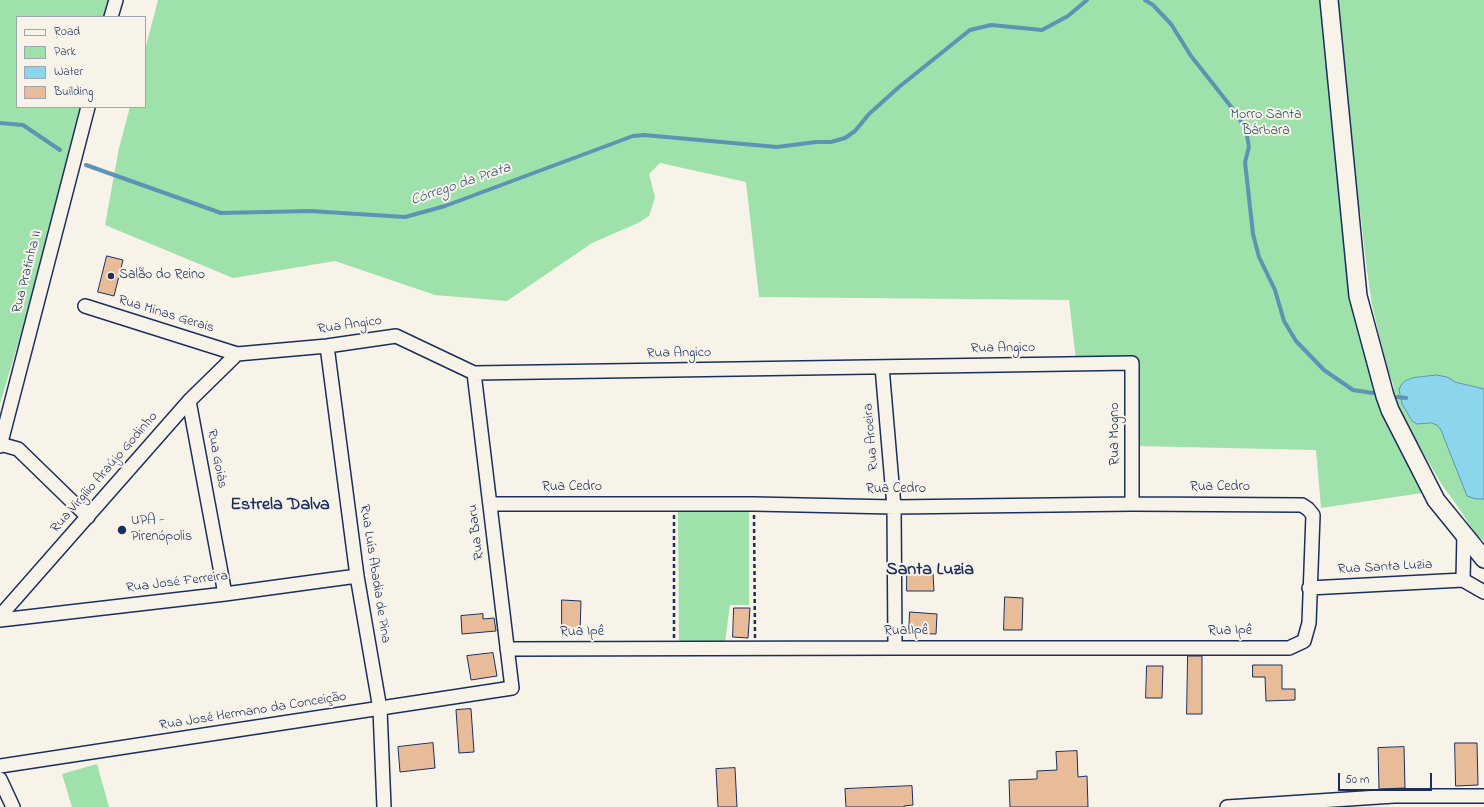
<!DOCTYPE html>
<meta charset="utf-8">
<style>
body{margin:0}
#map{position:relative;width:1484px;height:807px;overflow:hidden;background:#f7f3e8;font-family:"Indie Flower",sans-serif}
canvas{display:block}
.legend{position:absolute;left:16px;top:16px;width:130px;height:92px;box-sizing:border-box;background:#f7f3e8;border:1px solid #9fa5b1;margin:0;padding:5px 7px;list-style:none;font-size:12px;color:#1b2f5e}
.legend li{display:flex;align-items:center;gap:8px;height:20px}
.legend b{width:20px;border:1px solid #9fa5b1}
.scale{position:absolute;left:1338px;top:773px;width:94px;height:18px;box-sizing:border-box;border:2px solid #1b2f5e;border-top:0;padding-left:5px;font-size:12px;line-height:14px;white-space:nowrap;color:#1b2f5e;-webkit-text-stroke:3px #f7f3e8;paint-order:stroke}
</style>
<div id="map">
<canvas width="1484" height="807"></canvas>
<ul class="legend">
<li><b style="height:5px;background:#f7f3e8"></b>Road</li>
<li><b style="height:11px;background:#9fe1ab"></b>Park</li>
<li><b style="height:11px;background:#8bd6ec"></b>Water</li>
<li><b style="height:11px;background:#e8bc98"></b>Building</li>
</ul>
<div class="scale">50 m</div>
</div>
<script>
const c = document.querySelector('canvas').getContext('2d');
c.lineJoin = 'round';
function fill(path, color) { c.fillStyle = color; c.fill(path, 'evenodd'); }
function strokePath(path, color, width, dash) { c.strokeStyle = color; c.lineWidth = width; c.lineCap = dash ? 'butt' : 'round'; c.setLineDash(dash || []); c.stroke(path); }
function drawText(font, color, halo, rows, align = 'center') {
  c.font = font + ' "Indie Flower",sans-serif'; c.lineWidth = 4; c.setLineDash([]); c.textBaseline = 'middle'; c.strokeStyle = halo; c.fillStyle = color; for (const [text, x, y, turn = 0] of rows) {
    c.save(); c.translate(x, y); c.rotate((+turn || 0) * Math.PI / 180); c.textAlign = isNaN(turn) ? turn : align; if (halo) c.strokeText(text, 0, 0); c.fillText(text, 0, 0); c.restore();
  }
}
fill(new Path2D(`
 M 0,0 L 113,0 L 109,17 L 17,17 L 17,107 L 85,107 L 55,219 L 0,404 Z
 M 158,0 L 1484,0 L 1484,389 L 1455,382 L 1447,377 L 1428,376 L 1412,378 L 1399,390 L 1400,397 L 1393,395 L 1394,387 L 1387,367 L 1372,305 L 1367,271 L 1360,210 L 1349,218 L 1357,296 L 1429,492 L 1321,508 L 1316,450 L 1136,446 L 1134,359 L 1076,360 L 1069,300 L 759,297 L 746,182 L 660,163 L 649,174 L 655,197 L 649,216 L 638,223 L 592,243 L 507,301 L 435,295 L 335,261 L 233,278 L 105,225 L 119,148 L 130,107 L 145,107 L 145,50 Z
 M 1394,398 L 1401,399 L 1405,410 L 1412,421 L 1417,424 L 1430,423 L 1437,425 L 1441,430 L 1467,495 L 1476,499 L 1484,499 L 1484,541 L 1477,536 L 1456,504 L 1442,485 L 1414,437 Z
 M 749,508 L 749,605 L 730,605 L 725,642 L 679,643 L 678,510 Z
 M 97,764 L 109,807 L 72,807 L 62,774 Z`), '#9fe1ab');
const water = new Path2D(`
 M 1437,375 L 1447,377 L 1455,382 L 1484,389 L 1484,499 L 1476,499 L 1467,496 L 1441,430 L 1437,425 L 1431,423 L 1417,424 L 1412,421 L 1402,404 L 1399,390 L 1401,385 L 1405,381 L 1412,378 Z`);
fill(water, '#8bd6ec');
strokePath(water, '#5e93b3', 1);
strokePath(new Path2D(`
 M 1145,0 L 1153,5 L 1171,24 L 1191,56 L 1236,113 L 1246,130 L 1249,147 L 1245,162 L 1253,234 L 1259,257 L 1275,290 L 1284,321 L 1296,341 L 1324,370 L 1353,390 L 1373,393
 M 0,123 L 23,125 L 60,150
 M 86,165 L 221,213 L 310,211 L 405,217 L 445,206 L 633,136 L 644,135 L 777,147 L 816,142 L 831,142 L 845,138 L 855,131 L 869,114 L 899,87 L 970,30 L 991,25 L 1042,30 L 1068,16 L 1087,0
 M 1397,397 L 1406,398`), '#5e93b3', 4);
const building = new Path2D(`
 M 107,256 L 123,260 L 114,296 L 98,292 Z
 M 907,573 L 933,573 L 934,591 L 907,591 Z
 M 1005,597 L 1023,598 L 1022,630 L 1004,630 Z
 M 562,600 L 581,601 L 580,633 L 562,633 Z
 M 734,608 L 750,608 L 748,638 L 733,637 Z
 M 910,612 L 937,614 L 936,634 L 909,633 Z
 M 483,614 L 483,619 L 494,618 L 496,631 L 462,634 L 461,616 Z
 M 493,653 L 497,676 L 471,680 L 467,656 Z
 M 1188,656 L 1202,656 L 1202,714 L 1187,714 Z
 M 1253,665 L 1282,665 L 1282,689 L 1295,689 L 1295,700 L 1266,701 L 1265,677 L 1253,677 Z
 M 1147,666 L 1163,666 L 1162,698 L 1146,698 Z
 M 471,709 L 474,752 L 459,753 L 456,710 Z
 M 433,743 L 435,768 L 400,772 L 398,747 Z
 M 1455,743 L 1477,743 L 1478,785 L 1456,786 Z
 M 1404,747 L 1405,788 L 1379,789 L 1378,748 Z
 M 1077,751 L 1078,777 L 1087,776 L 1088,807 L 1010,807 L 1009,780 L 1037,779 L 1037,771 L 1057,770 L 1056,752 Z
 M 735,768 L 737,807 L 718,807 L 716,769 Z
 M 912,786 L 913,805 L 904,806 L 904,807 L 846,807 L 845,789 Z`);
fill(building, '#e8bc98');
strokePath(building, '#1b2f5e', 1);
const minor = new Path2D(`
 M 111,17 L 116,0
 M 85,306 L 237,354 L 327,346 L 396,336 L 474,373 L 1132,363 L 1132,504
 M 327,346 L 357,576 L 380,709 L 384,807
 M 882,367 L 894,507 L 895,648
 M 189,401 L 225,594
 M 0,444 L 18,449 L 88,517
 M 0,446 L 88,107
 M 490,504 L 754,504 L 894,507 L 1132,504 L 1302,505 L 1308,509 L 1313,515 L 1309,623 L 1304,641 L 1289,648 L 895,648 L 507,649
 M 1463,580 L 1464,533
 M 1309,588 L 1463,580 L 1484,592
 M 0,616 L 189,401 L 237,354
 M 0,620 L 225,594 L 357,576
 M 0,766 L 512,688 L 474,373
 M 0,779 L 13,807
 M 1227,807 L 1394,796 L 1484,796`);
const major = new Path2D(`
 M 1329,0 L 1358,296 L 1385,396 L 1390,410 L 1436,500 L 1484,559`);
strokePath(minor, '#1b2f5e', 16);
strokePath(major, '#1b2f5e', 20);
strokePath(new Path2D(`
 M 674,515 L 674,638
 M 754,515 L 755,638`), '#1b2f5e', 2.5, [4, 3]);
strokePath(minor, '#f7f3e8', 13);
strokePath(major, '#f7f3e8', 17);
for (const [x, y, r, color] of [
 [111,276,4,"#1b2f5e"],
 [122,530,5,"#1b2f5e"]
]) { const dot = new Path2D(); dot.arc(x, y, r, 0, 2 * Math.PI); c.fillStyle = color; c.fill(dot); strokePath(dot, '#f7f3e8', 1.5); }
drawText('14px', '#35536d', '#f7f3e8', [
 ["Morro Santa",1266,116],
 ["Bárbara",1266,132]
]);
drawText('14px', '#1b2f5e', '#f7f3e8', [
 ["Rua Pratinha II",28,272,-76],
 ["Rua Minas Gerais",166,315,17],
 ["Rua Angico",350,326,-8],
 ["Rua Angico",1003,349,-1],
 ["Rua Angico",679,354,-1],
 ["Rua Mogno",1116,434,-90],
 ["Rua Aroeira",872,437,-95],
 ["Rua Goiás",216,459,79],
 ["Rua Virgílio Araújo Godinho",105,473,-49],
 ["Rua Cedro",572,488],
 ["Rua Cedro",1220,488],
 ["Rua Cedro",896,490],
 ["Rua Baru",477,532,-97],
 ["Rua Santa Luzia",1385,568,-3],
 ["Rua Luís Abadia de Pina",374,574,81],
 ["Rua José Ferreira",177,583,-7],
 ["Rua Ipê",906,632],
 ["Rua Ipê",1230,632],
 ["Rua Ipê",582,633],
 ["Rua José Hermano da Conceição",253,712,-9]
]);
drawText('14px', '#1b2f5e', '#f7f3e8', [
 ["Salão do Reino",119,276],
 ["UPA -",131,522],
 ["Pirenópolis",131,538]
], 'left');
drawText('italic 15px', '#375982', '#f7f3e8', [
 ["Córrego da Prata",461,185,-19]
]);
drawText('bold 18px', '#1b2f5e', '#f7f3e8', [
 ["Estrela Dalva",280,506],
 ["Santa Luzia",930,571]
]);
</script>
